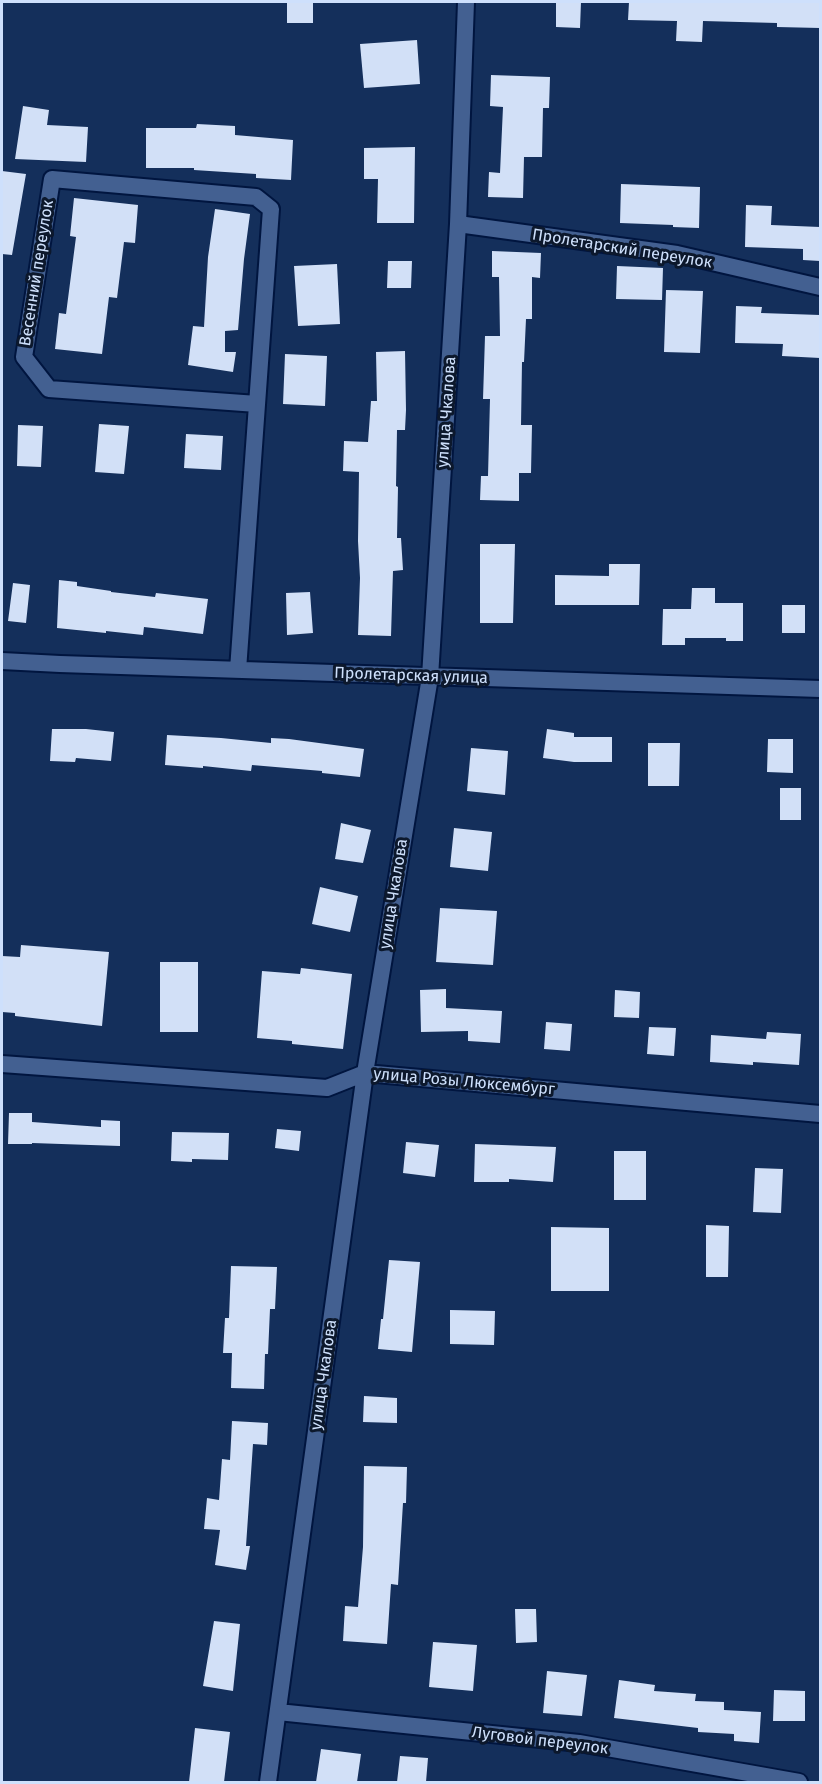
<!DOCTYPE html>
<meta charset="utf-8">
<style>
body{margin:0}
#map{position:relative;width:822px;height:1784px;overflow:hidden;background:#142f5b;font-family:"Fira Sans",sans-serif}
canvas{display:block}
.frame{position:absolute;inset:0;border:3px solid #cee0fc;pointer-events:none}
</style>
<div id="map">
<canvas width="822" height="1784"></canvas>
<div class="frame"></div>
</div>
<script>
const c = document.querySelector('canvas').getContext('2d');
c.lineJoin = 'round';
function fill(path, color) { c.fillStyle = color; c.fill(path, 'evenodd'); }
function strokePath(path, color, width, dash) { c.strokeStyle = color; c.lineWidth = width; c.lineCap = dash ? 'butt' : 'round'; c.setLineDash(dash || []); c.stroke(path); }
function drawText(font, color, halo, rows, align = 'center') {
  c.font = font + ' "Fira Sans",sans-serif'; c.lineWidth = 6; c.setLineDash([]); c.textBaseline = 'middle'; c.strokeStyle = halo; c.fillStyle = color; for (const [text, x, y, turn = 0] of rows) {
    c.save(); c.translate(x, y); c.rotate((+turn || 0) * Math.PI / 180); c.textAlign = isNaN(turn) ? turn : align; if (halo) c.strokeText(text, 0, 0); c.fillText(text, 0, 0); c.restore();
  }
}
fill(new Path2D(`
 M 287,2 L 313,2 L 313,23 L 287,23 Z
 M 556,2 L 581,2 L 580,28 L 556,27 Z
 M 629,2 L 820,2 L 820,28 L 777,27 L 777,23 L 703,21 L 702,42 L 676,41 L 677,21 L 628,20 Z
 M 417,40 L 420,84 L 364,88 L 360,44 Z
 M 491,75 L 550,77 L 549,108 L 543,108 L 542,157 L 524,157 L 523,198 L 488,197 L 489,172 L 500,173 L 503,107 L 490,106 Z
 M 23,106 L 49,110 L 47,125 L 88,127 L 86,162 L 15,159 Z
 M 197,124 L 235,126 L 235,135 L 293,140 L 291,180 L 256,178 L 256,174 L 194,170 L 194,168 L 146,168 L 146,128 L 196,128 Z
 M 415,147 L 414,223 L 377,223 L 378,179 L 364,179 L 364,148 Z
 M 2,171 L 26,174 L 12,255 L 2,254 Z
 M 621,184 L 700,187 L 699,228 L 673,227 L 673,225 L 620,223 Z
 M 74,198 L 138,205 L 135,243 L 124,242 L 117,298 L 109,297 L 102,354 L 55,349 L 59,313 L 66,314 L 76,237 L 70,236 Z
 M 746,205 L 772,206 L 771,225 L 820,227 L 820,261 L 803,260 L 803,249 L 745,247 Z
 M 215,209 L 250,214 L 244,259 L 238,330 L 225,331 L 225,352 L 236,352 L 233,372 L 188,365 L 193,326 L 204,327 L 208,257 Z
 M 492,251 L 541,253 L 540,278 L 532,277 L 532,319 L 526,319 L 524,362 L 522,362 L 521,425 L 532,425 L 531,473 L 519,473 L 519,501 L 480,500 L 481,476 L 488,476 L 490,399 L 483,399 L 485,336 L 500,336 L 499,277 L 492,277 Z
 M 388,261 L 412,261 L 411,288 L 387,288 Z
 M 337,264 L 340,324 L 298,326 L 294,266 Z
 M 617,266 L 663,268 L 662,300 L 616,299 Z
 M 666,290 L 703,291 L 700,353 L 664,352 Z
 M 736,306 L 762,307 L 761,313 L 820,315 L 820,358 L 782,356 L 783,344 L 735,343 Z
 M 405,351 L 406,410 L 405,430 L 397,430 L 396,486 L 398,487 L 397,538 L 401,538 L 403,570 L 393,571 L 391,636 L 358,635 L 360,578 L 358,541 L 359,472 L 343,471 L 344,441 L 368,442 L 371,401 L 377,401 L 376,352 Z
 M 285,354 L 327,356 L 325,406 L 283,404 Z
 M 99,424 L 129,426 L 124,474 L 95,472 Z
 M 18,425 L 43,426 L 41,467 L 17,466 Z
 M 186,434 L 223,436 L 221,470 L 184,468 Z
 M 480,544 L 515,544 L 513,623 L 480,623 Z
 M 609,564 L 640,564 L 639,605 L 555,605 L 555,575 L 609,576 Z
 M 59,580 L 77,582 L 77,586 L 111,591 L 111,592 L 155,597 L 156,593 L 208,599 L 203,634 L 144,627 L 143,635 L 106,631 L 106,633 L 57,628 Z
 M 13,583 L 30,585 L 26,623 L 8,621 Z
 M 692,588 L 715,588 L 715,603 L 743,603 L 743,641 L 726,641 L 726,638 L 685,638 L 685,645 L 662,645 L 663,609 L 691,609 Z
 M 310,592 L 313,633 L 287,635 L 286,593 Z
 M 782,605 L 805,605 L 805,633 L 782,633 Z
 M 52,729 L 86,729 L 114,732 L 111,761 L 76,758 L 75,762 L 50,761 Z
 M 547,729 L 574,733 L 574,737 L 612,737 L 612,762 L 574,762 L 543,758 Z
 M 167,735 L 221,738 L 271,743 L 271,738 L 289,739 L 364,749 L 360,777 L 322,773 L 322,771 L 252,765 L 251,771 L 203,766 L 203,768 L 165,765 Z
 M 768,739 L 793,739 L 793,773 L 767,772 Z
 M 648,743 L 680,743 L 679,786 L 648,786 Z
 M 471,748 L 508,751 L 505,795 L 467,791 Z
 M 780,788 L 801,788 L 801,820 L 780,820 Z
 M 341,823 L 371,830 L 363,863 L 335,859 Z
 M 454,828 L 492,832 L 488,871 L 450,867 Z
 M 320,887 L 358,896 L 350,932 L 312,924 Z
 M 440,908 L 497,911 L 493,965 L 436,962 Z
 M 21,945 L 109,952 L 102,1026 L 15,1016 L 15,1013 L 2,1012 L 2,956 L 20,957 Z
 M 160,962 L 198,962 L 198,1032 L 160,1032 Z
 M 301,968 L 352,974 L 343,1049 L 292,1044 L 292,1041 L 257,1038 L 262,971 L 300,974 Z
 M 446,989 L 446,1008 L 502,1011 L 500,1043 L 468,1041 L 468,1031 L 421,1032 L 420,990 Z
 M 615,990 L 640,992 L 639,1018 L 614,1017 Z
 M 546,1022 L 572,1024 L 570,1051 L 544,1049 Z
 M 649,1027 L 676,1028 L 674,1056 L 647,1054 Z
 M 767,1032 L 801,1034 L 799,1065 L 753,1062 L 753,1065 L 710,1062 L 711,1035 L 766,1039 Z
 M 9,1113 L 32,1113 L 32,1122 L 101,1127 L 101,1120 L 120,1121 L 120,1146 L 32,1143 L 32,1144 L 8,1144 Z
 M 277,1129 L 301,1131 L 299,1151 L 275,1148 Z
 M 172,1132 L 229,1133 L 228,1160 L 192,1159 L 192,1162 L 171,1161 Z
 M 406,1142 L 439,1145 L 435,1177 L 403,1173 Z
 M 475,1144 L 556,1147 L 553,1182 L 509,1179 L 509,1182 L 474,1182 Z
 M 614,1151 L 646,1151 L 646,1200 L 614,1200 Z
 M 755,1168 L 783,1169 L 781,1213 L 753,1212 Z
 M 706,1225 L 729,1226 L 728,1277 L 706,1277 Z
 M 551,1227 L 609,1228 L 609,1291 L 551,1291 Z
 M 389,1260 L 420,1262 L 412,1352 L 378,1349 L 381,1319 L 383,1319 Z
 M 231,1266 L 277,1267 L 275,1309 L 270,1309 L 268,1354 L 265,1354 L 264,1389 L 231,1388 L 232,1353 L 223,1353 L 225,1318 L 229,1318 Z
 M 450,1310 L 495,1311 L 494,1345 L 450,1344 Z
 M 364,1396 L 397,1398 L 397,1423 L 363,1422 Z
 M 232,1421 L 268,1423 L 267,1445 L 253,1444 L 246,1546 L 250,1546 L 246,1570 L 215,1565 L 220,1530 L 204,1529 L 207,1498 L 219,1500 L 222,1459 L 230,1460 Z
 M 364,1466 L 407,1467 L 406,1503 L 403,1503 L 398,1585 L 391,1584 L 387,1644 L 343,1641 L 345,1606 L 358,1607 L 363,1547 Z
 M 515,1609 L 536,1609 L 537,1642 L 516,1643 Z
 M 214,1621 L 240,1624 L 233,1691 L 203,1686 Z
 M 433,1642 L 477,1645 L 473,1691 L 429,1687 Z
 M 547,1671 L 587,1675 L 582,1716 L 543,1713 Z
 M 619,1680 L 655,1685 L 654,1691 L 696,1694 L 695,1701 L 724,1702 L 724,1710 L 761,1712 L 759,1743 L 734,1741 L 734,1734 L 698,1732 L 698,1728 L 614,1718 Z
 M 774,1690 L 805,1691 L 805,1721 L 773,1721 Z
 M 195,1728 L 230,1732 L 224,1782 L 189,1782 Z
 M 321,1749 L 361,1754 L 357,1782 L 316,1782 Z
 M 400,1756 L 428,1758 L 426,1782 L 397,1782 Z`), '#d2e0f7');
const minor = new Path2D(`
 M 458,224 L 677,254 L 820,287
 M 2,661 L 60,664 L 820,689
 M 238,670 L 271,209 L 256,197 L 52,179 L 24,357 L 49,389 L 257,404
 M 2,1064 L 327,1088 L 365,1073 L 820,1114
 M 278,1712 L 579,1743 L 799,1782
 M 268,1782 L 365,1073 L 430,677 L 458,224 L 466,2`);
strokePath(minor, '#00153f', 20);
strokePath(minor, '#436091', 16);
drawText('16px', '#cee0fc', '#0c182c', [
 ["Пролетарский переулок",622,249,9],
 ["Весенний переулок",37,273,-81],
 ["улица Чкалова",447,412,-86],
 ["Пролетарская улица",411,676,2],
 ["улица Чкалова",394,894,-81],
 ["улица Розы Люксембург",464,1082,5],
 ["улица Чкалова",324,1375,-82],
 ["Луговой переулок",540,1741,7]
]);
</script>
